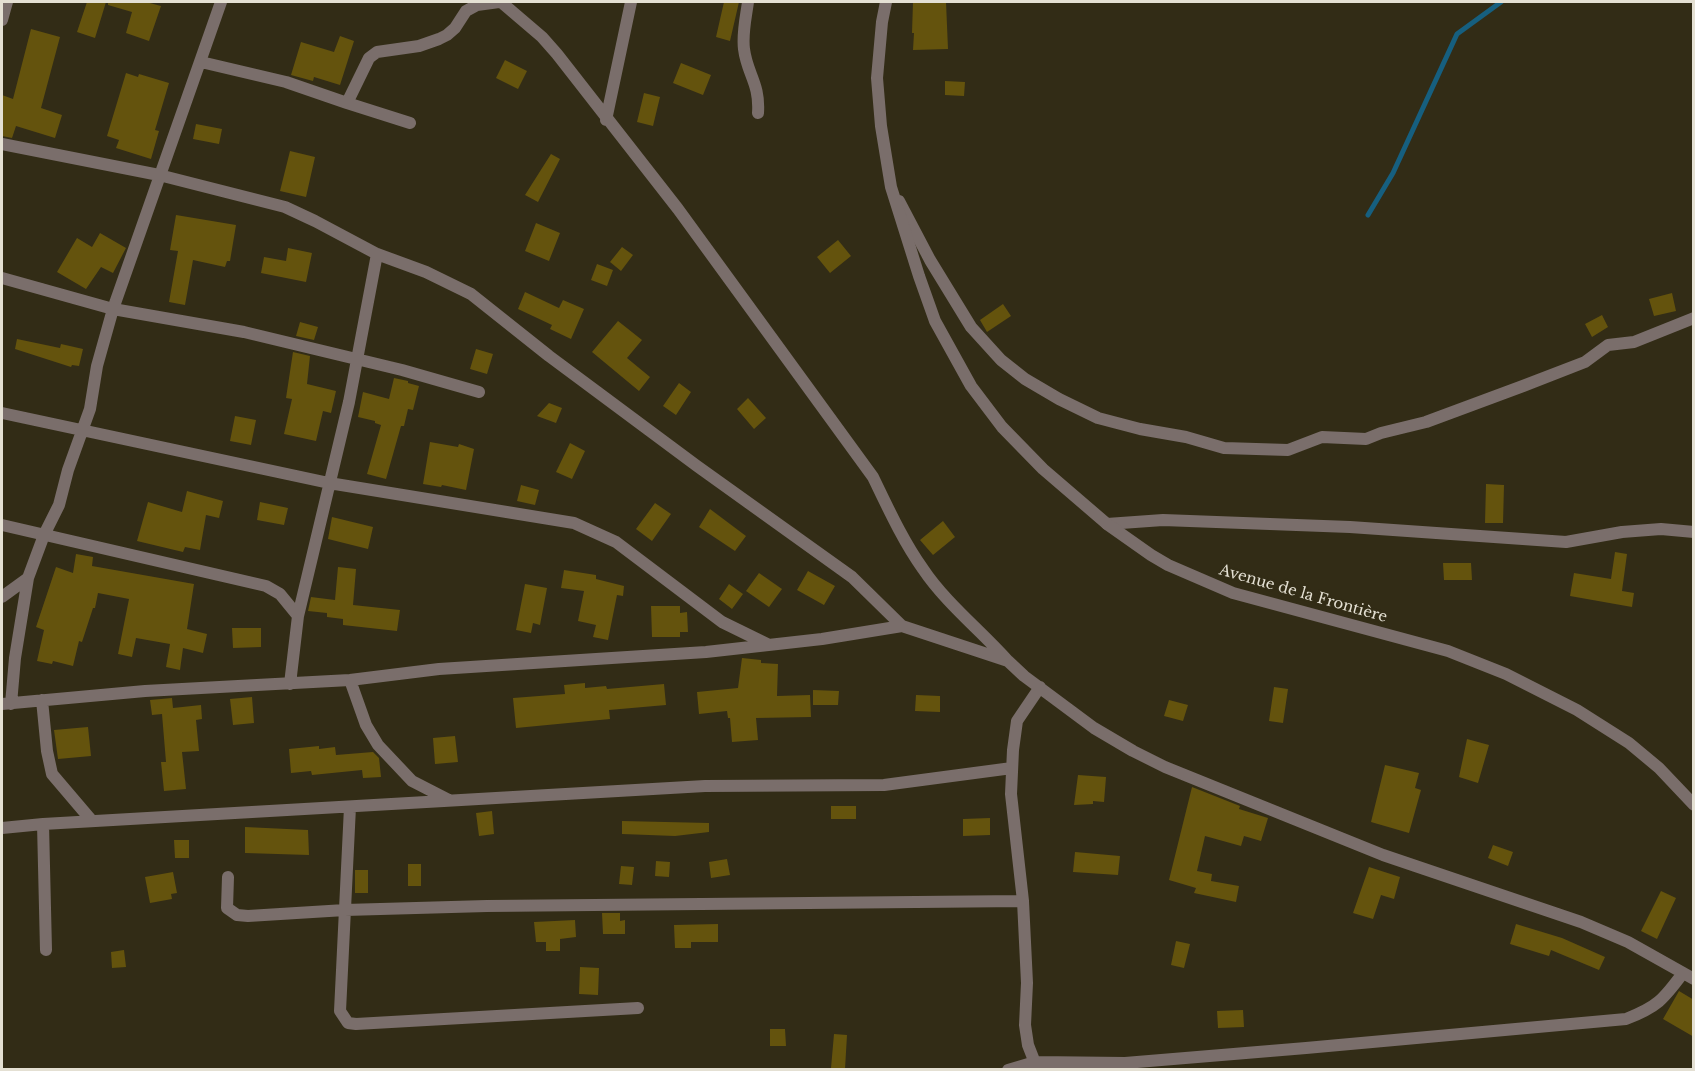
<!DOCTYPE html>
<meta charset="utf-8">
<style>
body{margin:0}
#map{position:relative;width:1695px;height:1071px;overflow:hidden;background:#322c16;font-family:"Libre Baskerville",serif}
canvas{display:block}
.frame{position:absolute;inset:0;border:3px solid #e4e0d3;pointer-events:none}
</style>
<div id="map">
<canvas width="1695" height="1071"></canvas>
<div class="frame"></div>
</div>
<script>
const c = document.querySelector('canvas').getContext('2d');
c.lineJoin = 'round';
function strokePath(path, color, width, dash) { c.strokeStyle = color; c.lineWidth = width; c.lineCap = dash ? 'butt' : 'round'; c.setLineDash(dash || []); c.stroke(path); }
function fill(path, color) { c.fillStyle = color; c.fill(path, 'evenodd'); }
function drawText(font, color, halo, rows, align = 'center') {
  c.font = font + ' "Libre Baskerville",serif'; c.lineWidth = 4.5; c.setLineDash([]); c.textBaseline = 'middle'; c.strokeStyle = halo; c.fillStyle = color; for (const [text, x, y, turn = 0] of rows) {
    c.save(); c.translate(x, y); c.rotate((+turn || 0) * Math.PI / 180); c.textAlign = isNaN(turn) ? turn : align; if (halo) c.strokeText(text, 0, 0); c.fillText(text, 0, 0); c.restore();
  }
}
strokePath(new Path2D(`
 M 1368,215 L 1393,173 L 1457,34 L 1501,2`), '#165f7f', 5);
fill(new Path2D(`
 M 87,2 L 106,2 L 95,38 L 77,32 Z
 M 108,2 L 146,2 L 161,6 L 149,41 L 126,33 L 132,12 L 108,5 Z
 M 724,2 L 739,2 L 730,41 L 716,37 Z
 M 913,2 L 946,2 L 948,49 L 913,50 L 914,33 L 912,33 Z
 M 31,29 L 60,37 L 41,108 L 62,115 L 55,138 L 16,126 L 12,138 L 2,136 L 2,95 L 13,99 Z
 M 340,36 L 354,41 L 340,85 L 314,77 L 313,81 L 291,75 L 301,42 L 334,52 Z
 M 505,60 L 527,71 L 518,89 L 496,78 Z
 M 681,63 L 711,75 L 703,95 L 673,83 Z
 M 126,73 L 138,77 L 139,74 L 169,83 L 155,130 L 159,131 L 151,159 L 116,148 L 119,140 L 107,136 Z
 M 945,81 L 965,82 L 964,96 L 945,95 Z
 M 644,93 L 660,97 L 653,126 L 637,122 Z
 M 196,124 L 222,129 L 219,144 L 193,139 Z
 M 290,151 L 315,157 L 306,197 L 280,191 Z
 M 551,154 L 560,159 L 538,202 L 525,195 Z
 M 176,215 L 236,225 L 230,261 L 227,261 L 225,267 L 193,260 L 185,305 L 169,302 L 178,251 L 170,250 Z
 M 536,223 L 560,233 L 549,261 L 525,251 Z
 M 100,233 L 126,248 L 113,273 L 101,267 L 86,289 L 57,272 L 77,238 L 92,247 Z
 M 838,240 L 851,256 L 830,273 L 817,257 Z
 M 622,247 L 633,255 L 621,271 L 610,262 Z
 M 288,248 L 312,253 L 306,282 L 261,273 L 264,257 L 286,261 Z
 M 597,264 L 613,270 L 607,286 L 591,280 Z
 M 525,292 L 559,308 L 563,300 L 584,309 L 571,339 L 550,329 L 552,325 L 518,309 Z
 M 1672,293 L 1676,311 L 1654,316 L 1649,299 Z
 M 1003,304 L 1011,316 L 987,332 L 980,320 Z
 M 1602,315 L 1608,327 L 1592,337 L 1585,324 Z
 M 618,321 L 642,340 L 627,358 L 650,377 L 639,391 L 592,352 Z
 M 300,322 L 318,327 L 314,340 L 296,336 Z
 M 17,339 L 60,348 L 61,344 L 83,349 L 79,366 L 72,365 L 71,367 L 15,349 Z
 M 476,349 L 493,354 L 487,374 L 470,369 Z
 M 293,352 L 310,356 L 307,384 L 336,391 L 331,413 L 323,411 L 316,441 L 284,434 L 292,399 L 286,398 Z
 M 394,378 L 408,381 L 408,383 L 419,386 L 413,410 L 408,409 L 404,426 L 401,426 L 386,479 L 367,474 L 381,425 L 375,423 L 375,421 L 358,417 L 363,392 L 389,399 Z
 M 679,383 L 691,392 L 676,415 L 663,406 Z
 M 748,398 L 766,418 L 754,429 L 737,409 Z
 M 549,403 L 562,408 L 556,423 L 537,416 Z
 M 235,416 L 256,420 L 251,445 L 230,441 Z
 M 430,442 L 458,447 L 459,444 L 474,449 L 466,490 L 442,485 L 441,487 L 423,484 Z
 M 570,443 L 585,451 L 572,479 L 556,472 Z
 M 1486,484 L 1504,485 L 1503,523 L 1485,523 Z
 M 521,485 L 539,490 L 535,505 L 517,501 Z
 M 187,491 L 223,501 L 219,518 L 206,515 L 200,550 L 185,547 L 183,552 L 137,541 L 148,502 L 182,512 Z
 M 260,502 L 288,508 L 284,525 L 257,520 Z
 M 655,503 L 671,514 L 652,541 L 636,529 Z
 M 710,509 L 746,536 L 735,551 L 699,527 Z
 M 332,517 L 373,527 L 368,549 L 328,539 Z
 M 943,521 L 955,537 L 933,555 L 920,540 Z
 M 1615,552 L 1627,554 L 1622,591 L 1634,593 L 1632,607 L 1570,596 L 1574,573 L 1611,579 Z
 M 76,554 L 93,557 L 92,566 L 194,584 L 187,629 L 207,634 L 203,653 L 183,648 L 180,670 L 166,667 L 170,644 L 136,638 L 132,657 L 118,654 L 129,599 L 98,593 L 95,608 L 93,608 L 82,642 L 79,641 L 73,666 L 53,661 L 52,664 L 37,661 L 44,630 L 36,627 L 56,567 L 73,573 Z
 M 1443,563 L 1471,563 L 1472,580 L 1444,580 Z
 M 338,567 L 356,569 L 353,605 L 400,610 L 397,631 L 343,625 L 343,619 L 327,617 L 327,613 L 308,611 L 311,597 L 335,600 Z
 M 564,570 L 596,575 L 596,579 L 624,586 L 623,596 L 617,595 L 608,640 L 593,637 L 596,625 L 578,621 L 584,591 L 561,588 Z
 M 808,571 L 835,586 L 824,605 L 797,590 Z
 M 759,573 L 782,589 L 769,607 L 746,591 Z
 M 525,584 L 547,588 L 540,625 L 533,623 L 531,633 L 516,630 Z
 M 729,584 L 743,594 L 732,609 L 719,599 Z
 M 651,606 L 680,606 L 680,613 L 687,612 L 688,632 L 680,632 L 680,637 L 652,637 Z
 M 232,628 L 261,628 L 261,647 L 233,648 Z
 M 742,658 L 761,660 L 761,663 L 778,664 L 777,696 L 810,695 L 811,717 L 756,718 L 758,740 L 732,742 L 730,718 L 728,718 L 727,711 L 699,714 L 697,692 L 738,688 Z
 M 585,683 L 585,688 L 606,686 L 607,689 L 664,684 L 666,705 L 609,710 L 610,719 L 516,728 L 513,698 L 565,694 L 564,685 Z
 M 1274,687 L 1288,689 L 1283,723 L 1269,721 Z
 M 813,690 L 839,691 L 838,705 L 813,705 Z
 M 916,695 L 940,696 L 940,712 L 915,711 Z
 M 252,697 L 254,723 L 233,725 L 230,699 Z
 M 172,698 L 173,708 L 201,705 L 202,719 L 196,720 L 199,751 L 182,752 L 186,789 L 164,791 L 161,762 L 166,762 L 162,714 L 152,715 L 150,700 Z
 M 1169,700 L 1188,705 L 1183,721 L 1164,716 Z
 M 88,727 L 91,756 L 58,759 L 54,730 Z
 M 455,736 L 458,762 L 435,764 L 433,738 Z
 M 1467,739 L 1489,745 L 1478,783 L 1459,777 Z
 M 319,746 L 319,749 L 335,747 L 336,755 L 373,752 L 379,758 L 381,777 L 363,778 L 362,770 L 312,775 L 311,771 L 291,773 L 289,749 Z
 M 1385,765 L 1419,773 L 1415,788 L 1421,790 L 1409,833 L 1371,822 Z
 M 1078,775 L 1106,777 L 1104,802 L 1093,801 L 1093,804 L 1074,805 Z
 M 1192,787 L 1240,806 L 1239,809 L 1268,818 L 1261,841 L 1244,836 L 1241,846 L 1205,836 L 1197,871 L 1212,874 L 1211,881 L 1239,886 L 1236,902 L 1194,893 L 1196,888 L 1169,880 Z
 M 831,806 L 856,806 L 856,819 L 831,819 Z
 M 492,811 L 494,834 L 479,836 L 476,813 Z
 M 990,818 L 990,835 L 963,836 L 963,819 Z
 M 622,821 L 709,823 L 709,832 L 675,836 L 622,834 Z
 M 245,827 L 308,830 L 309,855 L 245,853 Z
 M 174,840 L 189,840 L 189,858 L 175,858 Z
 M 1493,845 L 1513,852 L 1508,866 L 1488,858 Z
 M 1075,852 L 1120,856 L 1118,875 L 1073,872 Z
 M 727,859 L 730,875 L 711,878 L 709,862 Z
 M 656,861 L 670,862 L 669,877 L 655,876 Z
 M 408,864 L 421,864 L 421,886 L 408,886 Z
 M 621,866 L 634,867 L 632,885 L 619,884 Z
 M 1369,867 L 1400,877 L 1394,899 L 1381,895 L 1373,919 L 1353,913 Z
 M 355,870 L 368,870 L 368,893 L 355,893 Z
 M 173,872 L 177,893 L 171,894 L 172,899 L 150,903 L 145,877 Z
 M 1661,891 L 1676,898 L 1657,939 L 1641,931 Z
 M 602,913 L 620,913 L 620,921 L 625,920 L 625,934 L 603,934 Z
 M 575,920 L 576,937 L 560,939 L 560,951 L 546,951 L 546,942 L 536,942 L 534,922 Z
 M 718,924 L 718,942 L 691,942 L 691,948 L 675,948 L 674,925 Z
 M 1516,924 L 1562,938 L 1605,957 L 1599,970 L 1551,950 L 1549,956 L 1510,944 Z
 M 1176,941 L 1190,944 L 1184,968 L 1171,965 Z
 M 124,950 L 126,967 L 112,968 L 111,952 Z
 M 580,967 L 599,968 L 598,995 L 579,994 Z
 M 1679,991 L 1694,1000 L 1694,1037 L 1663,1019 Z
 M 1243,1010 L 1244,1027 L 1218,1028 L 1217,1011 Z
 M 770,1029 L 785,1029 L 786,1046 L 770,1046 Z
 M 834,1034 L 847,1035 L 845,1069 L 831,1068 Z`), '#64530d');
strokePath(new Path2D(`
 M 501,2 L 542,37 L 557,54 L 678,209 L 873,477 C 888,508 903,541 923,569 C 945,602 980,630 1007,660
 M 748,2 C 746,17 742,33 744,49 C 747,74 760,83 758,113
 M 2,20 L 7,2
 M 201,62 L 286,82 L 347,103
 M 606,120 L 631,2
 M 410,123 L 347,103 L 369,58 L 377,52 L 419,46 L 439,39 L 447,35 L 455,28 L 466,11 L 477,5 L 499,2
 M 2,144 L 159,175 L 285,207 L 315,221 L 377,254 L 426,272 L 471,294 L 549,356 L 697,466 L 852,577 L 902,626 L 1008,661 L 1024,676 L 1094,728 L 1133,751 L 1165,767 L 1383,855 L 1581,922 L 1628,942 L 1694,979
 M 899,201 L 930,260 L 971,327 L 1001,360 L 1025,379 L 1059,399 L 1098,418 L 1140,429 L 1186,437 L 1224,448 L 1288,450 L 1322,437 L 1366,439 L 1381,433 L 1426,422 L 1523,386 L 1585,362 L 1608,345 L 1634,342 L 1694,318
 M 2,278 L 113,309 L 244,332 L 402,370 L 479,392
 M 2,413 L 329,483 L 574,523 L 616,542 L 722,622 L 769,645
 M 1107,524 L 1163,520 L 1350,527 L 1566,542 L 1622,532 L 1661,529 L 1694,532
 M 2,525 L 266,586 L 280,594 L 298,616
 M 2,597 L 28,578
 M 350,680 L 366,725 L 378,745 L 412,781 L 449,800
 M 290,684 L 298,616 L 349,402 L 377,254
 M 42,700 L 47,751 L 52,774 L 92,821
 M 2,704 L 145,691 L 350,680 L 439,669 L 706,652 L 822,639 L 902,626
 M 11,704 L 15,658 L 28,578 L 44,535 L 59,505 L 68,470 L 90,409 L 97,366 L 113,309 L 221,2
 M 350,807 L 340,1011 L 348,1023 L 356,1024 L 638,1008
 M 43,824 L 46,950
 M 2,828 L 43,824 L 705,786 L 884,785 L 1012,768
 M 228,877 L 227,908 L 237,915 L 248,916 L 345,910 L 487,906 L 1023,901
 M 1037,1068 L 1028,1045 L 1025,1025 L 1027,983 L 1023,901 L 1011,794 L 1013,750 L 1017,721 L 1040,687
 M 1008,1070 L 1035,1062 L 1125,1063 L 1306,1048 L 1626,1019 C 1657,1007 1663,1000 1683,973`), '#7a6e6b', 12);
strokePath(new Path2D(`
 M 886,2 L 882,22 L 877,78 L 881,126 L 891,187 L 919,276 L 935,321 L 971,386 L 1002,427 L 1043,469 L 1107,524 L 1151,555 L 1168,565 L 1233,593 L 1448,651 L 1506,674 L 1577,710 L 1629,743 L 1659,768 L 1694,805`), '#7a6e6b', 12);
drawText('15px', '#e4e0d3', '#322c16', [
 ["Avenue de la Frontière",1303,594,16]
]);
</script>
